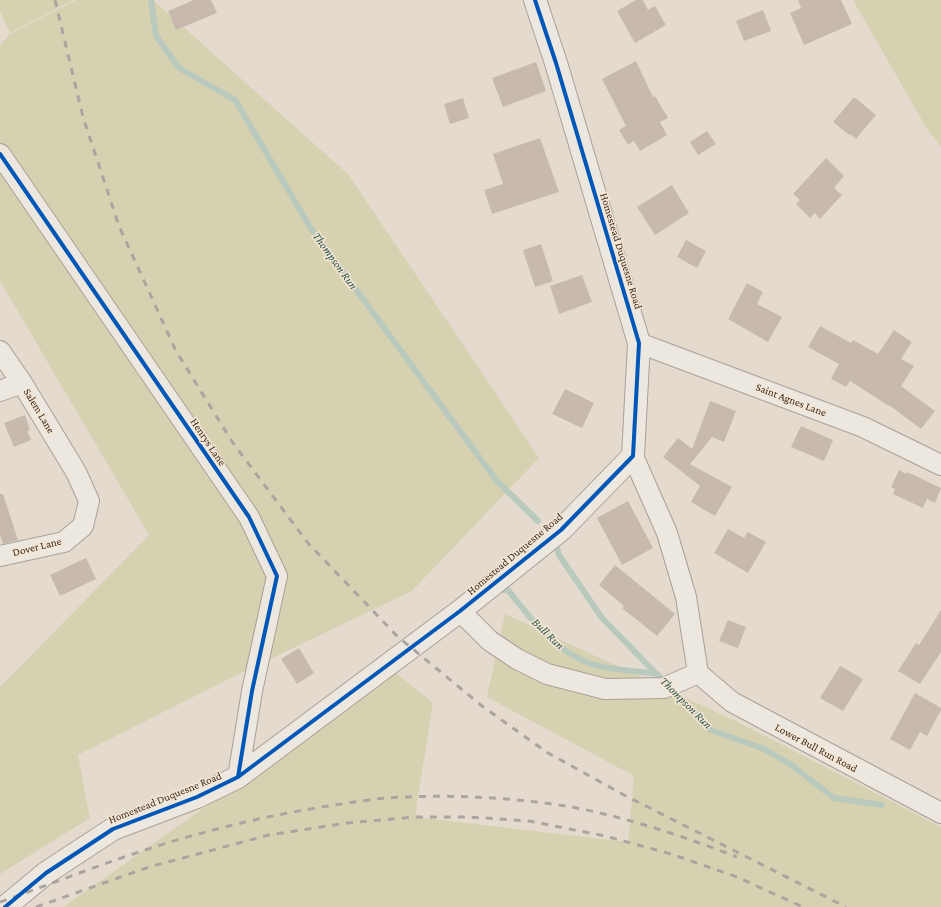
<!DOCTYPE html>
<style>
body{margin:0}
canvas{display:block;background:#e4dbce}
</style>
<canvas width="941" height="907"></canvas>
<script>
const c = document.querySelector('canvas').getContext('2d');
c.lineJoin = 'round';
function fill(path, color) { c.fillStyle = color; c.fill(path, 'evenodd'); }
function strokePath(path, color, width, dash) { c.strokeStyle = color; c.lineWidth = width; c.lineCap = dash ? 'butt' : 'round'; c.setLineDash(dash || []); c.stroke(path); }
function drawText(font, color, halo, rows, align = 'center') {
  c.font = font + ' "Crimson Pro",serif'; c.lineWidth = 3; c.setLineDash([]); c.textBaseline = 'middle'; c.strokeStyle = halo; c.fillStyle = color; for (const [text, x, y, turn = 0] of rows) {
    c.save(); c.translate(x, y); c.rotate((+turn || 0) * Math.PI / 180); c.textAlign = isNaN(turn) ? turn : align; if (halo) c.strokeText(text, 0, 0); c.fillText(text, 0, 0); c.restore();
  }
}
fill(new Path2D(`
 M 0,0 L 73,0 L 10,33 L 0,12 Z
 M 76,0 L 153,0 L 349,175 L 539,458 L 412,591 L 241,673 L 78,755 L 90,818 L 0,874 L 0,687 L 149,535 L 0,281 L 0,45 L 10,34 Z
 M 853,0 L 941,0 L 941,147 L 927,129 Z
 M 505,614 L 740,723 L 941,827 L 941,907 L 63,907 L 396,673 L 433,703 L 415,817 L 628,842 L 634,776 L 487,697 Z`), '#d6d2b1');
strokePath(new Path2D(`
 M 151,0 L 156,36 L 179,68 L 235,100 L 310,227 L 496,480 L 538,521
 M 557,548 L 559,555 L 602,618 L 711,730 L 764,749 L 790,764 L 834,798 L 882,805
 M 496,590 L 508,590 C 530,618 555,651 589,663 C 607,670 638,671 657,674`), '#b9c9bd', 6);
fill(new Path2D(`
 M 194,0 L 211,0 L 217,13 L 176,30 L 168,11 Z
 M 636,0 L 643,0 L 648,10 L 655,6 L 666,25 L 635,43 L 617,11 Z
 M 798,0 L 841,0 L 852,24 L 804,45 L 790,13 L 801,8 Z
 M 763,10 L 771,31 L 744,41 L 736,21 Z
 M 636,61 L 653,97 L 655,96 L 668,118 L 660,122 L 667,135 L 640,151 L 634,141 L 628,145 L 619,130 L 626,126 L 602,79 Z
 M 536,62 L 546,91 L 503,107 L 492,78 Z
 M 854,97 L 876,115 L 856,139 L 850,134 L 849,135 L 833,122 Z
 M 463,98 L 469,118 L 450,124 L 444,104 Z
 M 707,131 L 716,144 L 698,155 L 690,142 Z
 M 540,138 L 559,192 L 492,214 L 484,190 L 503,184 L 493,154 Z
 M 826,158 L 844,176 L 834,188 L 842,195 L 820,219 L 815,213 L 810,218 L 796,204 L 800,200 L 793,194 Z
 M 672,185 L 689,213 L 655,235 L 637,207 Z
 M 686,240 L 706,251 L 697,268 L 677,257 Z
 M 541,244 L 553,281 L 535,287 L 523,250 Z
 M 582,275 L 592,302 L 559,314 L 550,286 Z
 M 747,283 L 763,292 L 757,304 L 782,317 L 768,342 L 728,319 Z
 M 820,326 L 851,343 L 853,340 L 878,354 L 894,330 L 912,342 L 901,359 L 914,366 L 901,386 L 935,411 L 921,429 L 889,405 L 889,406 L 850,381 L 846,387 L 831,379 L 839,364 L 808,347 Z
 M 565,389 L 594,403 L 582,428 L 552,414 Z
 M 710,401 L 736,411 L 724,442 L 712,437 L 690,464 L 732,487 L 715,516 L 691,502 L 700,486 L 663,457 L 678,438 L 692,449 Z
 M 25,415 L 30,430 L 27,431 L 31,440 L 14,447 L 4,423 Z
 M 801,426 L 833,440 L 824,461 L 791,447 Z
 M 899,470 L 906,474 L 907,472 L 941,488 L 935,503 L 927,499 L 923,508 L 893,494 L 895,489 L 891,487 Z
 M 0,494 L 3,494 L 18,540 L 3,544 L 0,535 Z
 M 628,501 L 653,548 L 622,565 L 597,518 Z
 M 728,529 L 744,538 L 748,532 L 766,542 L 748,573 L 714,553 Z
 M 86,558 L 96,579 L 60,596 L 50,575 Z
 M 615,565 L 675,614 L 657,636 L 622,608 L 624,606 L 599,585 Z
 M 941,610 L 941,652 L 920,684 L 898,671 L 916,643 L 919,645 Z
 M 728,620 L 746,627 L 738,648 L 719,641 Z
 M 299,648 L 314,673 L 297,684 L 281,659 Z
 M 840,666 L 863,679 L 843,711 L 820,698 Z
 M 915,693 L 941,708 L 941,710 L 927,736 L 920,732 L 910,750 L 890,739 Z`), '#c8b9af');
const minor = new Path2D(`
 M 0,154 L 249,517 L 277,576 L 252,691 L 238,777
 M 639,343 L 863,427 L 941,465
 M 0,351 L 22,383 L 76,472 L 89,501 L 83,526 L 64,542 L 0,556
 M 0,391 L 22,383
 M 633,456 L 667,533 L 686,597 L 698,673 L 732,702 L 941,813
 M 460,611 L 490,641 L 517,659 L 547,674 L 605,689 L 664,688 L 698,673`);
const tertiary = new Path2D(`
 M 5,907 L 46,873 L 113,829 L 197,797 L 238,777 L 460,611 L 561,530 L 633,456 L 639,343 L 556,63 L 535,0`);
strokePath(minor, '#a9a097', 22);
strokePath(tertiary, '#a9a097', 24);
strokePath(minor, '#ece7df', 20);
strokePath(tertiary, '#ece7df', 22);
strokePath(new Path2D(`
 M 55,0 L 83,117 L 119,226 L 176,351 L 233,443 L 308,543 L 397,636 L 482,706 L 548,753 L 624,795 L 846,907
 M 0,902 C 68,878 136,850 206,832 C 253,819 300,810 348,803 C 361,801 374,799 386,798 C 450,794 514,797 577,808 C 632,819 685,837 737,857
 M 36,907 L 149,867 L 269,835 L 347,823 L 415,817 L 469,817 L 529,821 L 605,836 L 671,854 L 737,877 L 803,907`), '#aca59f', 3, [7, 7]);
strokePath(new Path2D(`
 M 0,154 L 249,517 L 277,576 L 252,691 L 238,777
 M 5,907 L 46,873 L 113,829 L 197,797 L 238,777 L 460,611 L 561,530 L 633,456 L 639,343 L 556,63 L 535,0`), '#0057b8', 4);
drawText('11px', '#38281f', '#f5e7d4', [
 ["Homestead Duquesne Road",621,251,73],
 ["Saint Agnes Lane",791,400,21],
 ["Salem Lane",39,411,59],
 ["Henrys Lane",208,442,56],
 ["Dover Lane",37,547,-14],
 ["Homestead Duquesne Road",515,554,-40],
 ["Lower Bull Run Road",816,748,28],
 ["Homestead Duquesne Road",165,798,-22]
]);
drawText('italic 12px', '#2f5750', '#f5e7d4', [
 ["Thompson Run",335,261,54],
 ["Bull Run",548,634,44],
 ["Thompson Run",686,703,45]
]);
</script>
